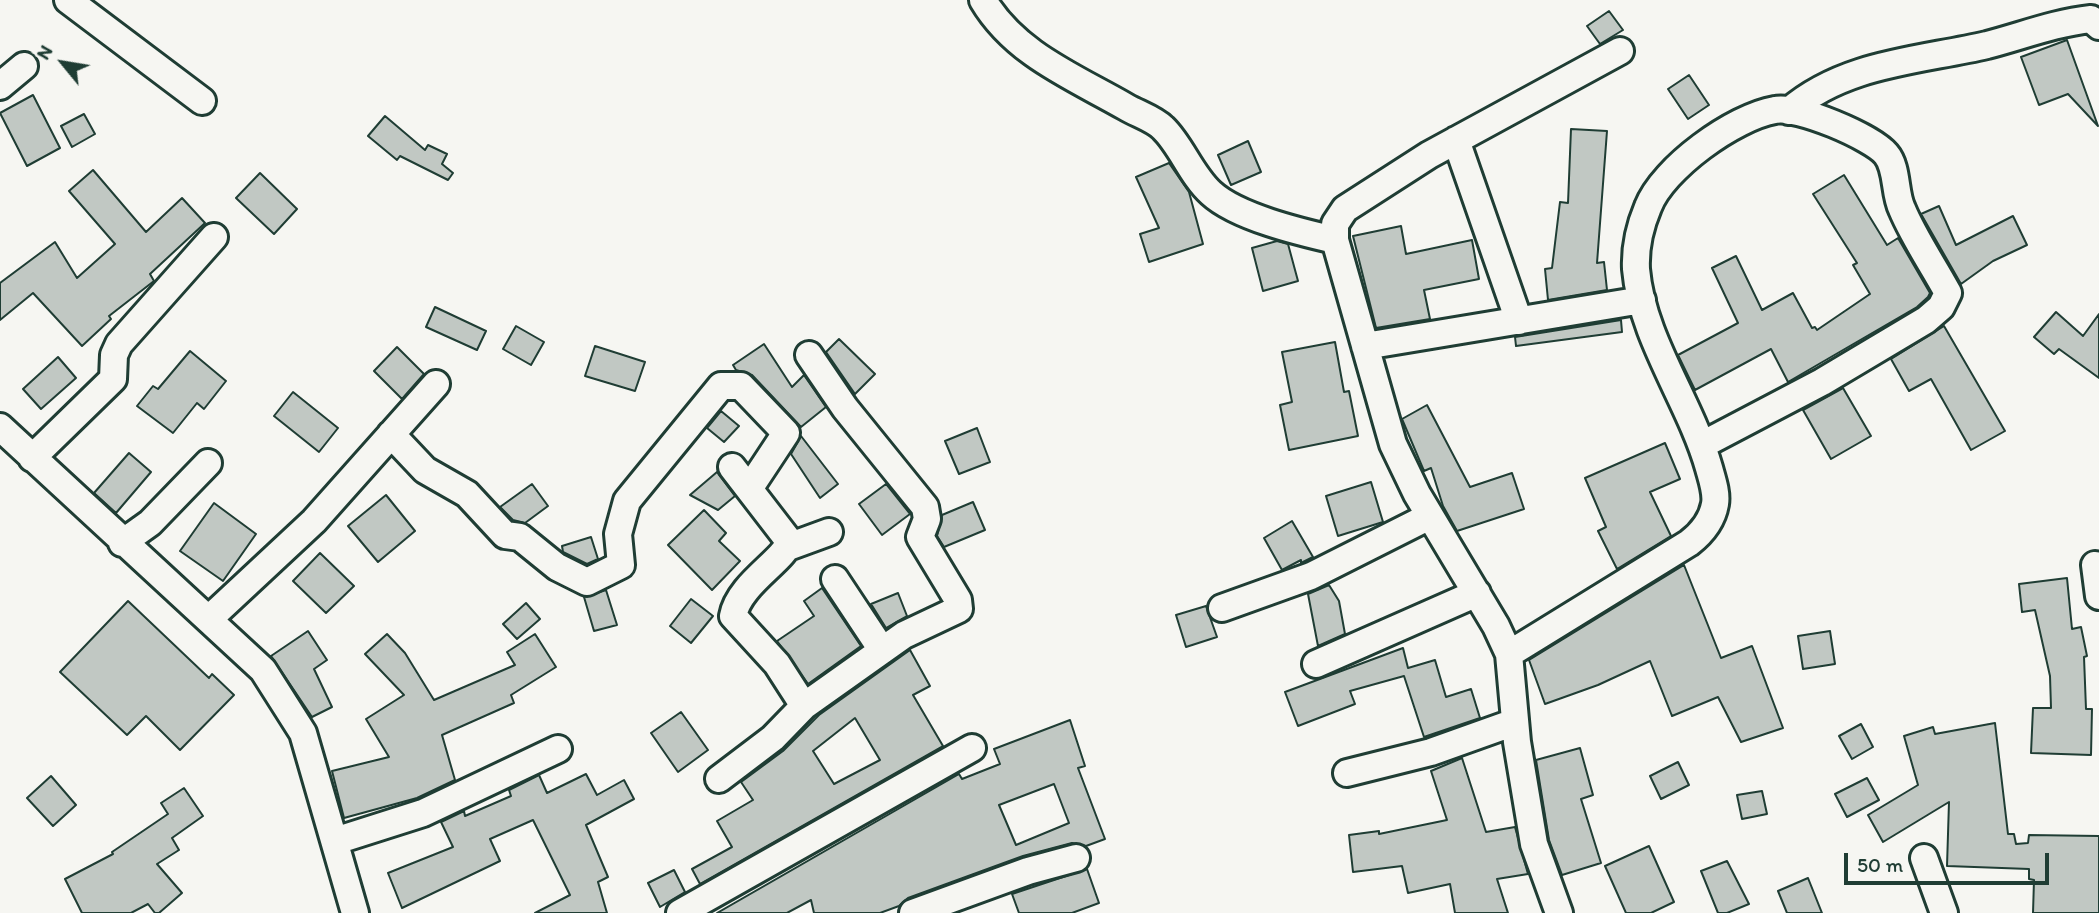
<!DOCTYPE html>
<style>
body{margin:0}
#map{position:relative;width:2099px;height:913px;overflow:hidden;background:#f6f6f2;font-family:Itim,sans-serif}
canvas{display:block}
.north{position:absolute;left:28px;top:28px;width:70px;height:70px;-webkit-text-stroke:5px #f6f6f2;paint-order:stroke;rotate:300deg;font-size:19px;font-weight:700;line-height:28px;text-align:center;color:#1f3d34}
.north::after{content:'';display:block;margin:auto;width:24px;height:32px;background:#1f3d34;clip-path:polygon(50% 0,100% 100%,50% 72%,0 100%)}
.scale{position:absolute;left:1844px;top:853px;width:205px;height:32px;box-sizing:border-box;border:4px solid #1f3d34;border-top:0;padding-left:9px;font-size:21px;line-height:24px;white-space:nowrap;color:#1f3d34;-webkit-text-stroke:5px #f6f6f2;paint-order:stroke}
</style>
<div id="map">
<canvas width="2099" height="913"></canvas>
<div class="north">N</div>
<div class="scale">50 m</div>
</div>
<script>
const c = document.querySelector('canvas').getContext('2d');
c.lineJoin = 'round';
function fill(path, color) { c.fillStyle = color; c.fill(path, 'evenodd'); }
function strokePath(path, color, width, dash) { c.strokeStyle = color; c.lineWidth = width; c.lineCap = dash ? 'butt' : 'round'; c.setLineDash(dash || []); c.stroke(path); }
const building = new Path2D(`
 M 1609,11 L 1623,30 L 1600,44 L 1587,26 Z
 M 2067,40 L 2098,126 L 2068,94 L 2039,105 L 2021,57 Z
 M 1689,75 L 1709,105 L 1688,119 L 1668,89 Z
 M 33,95 L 60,148 L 27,166 L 0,113 Z
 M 84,114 L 95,134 L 72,147 L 61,126 Z
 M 385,116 L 425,150 L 428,145 L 447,154 L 442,164 L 453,173 L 448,180 L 400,156 L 397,160 L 368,136 Z
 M 1571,129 L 1607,131 L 1597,263 L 1604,262 L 1607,290 L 1548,300 L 1545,269 L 1552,268 L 1560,202 L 1568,203 Z
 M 1248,141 L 1261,172 L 1231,185 L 1218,155 Z
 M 1169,163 L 1189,192 L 1203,244 L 1149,262 L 1140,234 L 1159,228 L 1136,177 Z
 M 93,170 L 146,232 L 182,198 L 205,223 L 150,274 L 154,281 L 109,316 L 111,319 L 82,346 L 33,293 L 0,320 L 0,283 L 55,242 L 77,278 L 115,244 L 69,191 Z
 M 260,173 L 297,209 L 274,234 L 236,198 Z
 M 1844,175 L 1887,245 L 1898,238 L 1930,293 L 1928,297 L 1917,307 L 1788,382 L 1771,349 L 1695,390 L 1678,355 L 1738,323 L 1712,268 L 1736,256 L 1762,310 L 1793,293 L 1812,328 L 1815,327 L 1817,330 L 1870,294 L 1853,265 L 1857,263 L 1813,194 Z
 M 1939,206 L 1956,245 L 2013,216 L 2027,245 L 1993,261 L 1961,284 L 1921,214 Z
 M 1401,226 L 1406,254 L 1472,240 L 1479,279 L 1424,290 L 1430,319 L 1376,328 L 1353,236 Z
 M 1277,241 L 1288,244 L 1298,281 L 1263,291 L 1252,248 Z
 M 435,307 L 486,331 L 477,350 L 426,327 Z
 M 2056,312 L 2083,336 L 2099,314 L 2099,378 L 2059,349 L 2054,354 L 2034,337 Z
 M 1621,320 L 1622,332 L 1516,346 L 1515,337 Z
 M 516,326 L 544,342 L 531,365 L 503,349 Z
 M 1944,326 L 2005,431 L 1971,450 L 1931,379 L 1909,391 L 1891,359 Z
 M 839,339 L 875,374 L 855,394 L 826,352 Z
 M 1335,342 L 1344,392 L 1349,391 L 1358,436 L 1289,450 L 1280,405 L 1292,402 L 1282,352 Z
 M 764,344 L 792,387 L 804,375 L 826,407 L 801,427 L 752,375 L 736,370 L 733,365 Z
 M 595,346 L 645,362 L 635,391 L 585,376 Z
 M 397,347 L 424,374 L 402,399 L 374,371 Z
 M 190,351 L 226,381 L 204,409 L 197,403 L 173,433 L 137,406 L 153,386 L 158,389 Z
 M 58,357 L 76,378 L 41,409 L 23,389 Z
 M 1843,388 L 1871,436 L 1831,459 L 1803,410 Z
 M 293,392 L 338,428 L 319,452 L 274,416 Z
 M 1427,405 L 1470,487 L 1512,473 L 1524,509 L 1457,531 L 1443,506 L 1431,468 L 1424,471 L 1402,419 Z
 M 721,411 L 739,426 L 724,442 L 707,428 Z
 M 977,428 L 990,462 L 959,474 L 945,441 Z
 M 801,436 L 838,484 L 820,498 L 791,454 Z
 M 1665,443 L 1680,479 L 1650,492 L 1671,536 L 1617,569 L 1598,531 L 1606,527 L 1585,478 Z
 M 129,453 L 151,472 L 116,513 L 94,493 Z
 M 717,472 L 735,496 L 718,510 L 690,495 Z
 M 1371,482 L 1383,522 L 1338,536 L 1326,496 Z
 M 532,484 L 548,506 L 525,523 L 513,520 L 500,507 Z
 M 886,484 L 910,514 L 882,535 L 859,504 Z
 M 386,495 L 415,531 L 378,562 L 348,526 Z
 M 973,502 L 985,530 L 944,547 L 937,536 L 942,515 Z
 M 214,503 L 256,534 L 223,581 L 180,551 Z
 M 704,510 L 726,533 L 719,541 L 740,561 L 712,590 L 668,545 Z
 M 1292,521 L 1313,557 L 1301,563 L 1301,560 L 1282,570 L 1264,538 Z
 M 591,537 L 598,559 L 587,564 L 563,552 L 562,546 Z
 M 320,553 L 354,586 L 326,613 L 293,581 Z
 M 1684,565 L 1721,658 L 1752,646 L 1783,728 L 1741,742 L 1718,697 L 1672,716 L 1650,661 L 1598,685 L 1545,704 L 1529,660 Z
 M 2067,578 L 2072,629 L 2081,627 L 2087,656 L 2084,657 L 2086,709 L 2092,709 L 2091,755 L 2031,753 L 2033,708 L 2051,708 L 2050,676 L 2035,610 L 2022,612 L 2019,584 Z
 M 1329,585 L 1339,601 L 1345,634 L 1318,646 L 1308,594 Z
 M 822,588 L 861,646 L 808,684 L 777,641 L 814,616 L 804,601 Z
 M 606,590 L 617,625 L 594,631 L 584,597 Z
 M 898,593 L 907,616 L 886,628 L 871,604 Z
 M 691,599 L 713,616 L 691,643 L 670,626 Z
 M 128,601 L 209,678 L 212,674 L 234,695 L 180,750 L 146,716 L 127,735 L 60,672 Z
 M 526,603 L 540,619 L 517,639 L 503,624 Z
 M 1206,606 L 1217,637 L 1186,647 L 1176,615 Z
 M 308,631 L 327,660 L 314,669 L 332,707 L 312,717 L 271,656 Z
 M 1830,631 L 1835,664 L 1803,669 L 1798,636 Z
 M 387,634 L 405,653 L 434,700 L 515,665 L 507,652 L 535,634 L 556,667 L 511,695 L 514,703 L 442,735 L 455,780 L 417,798 L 344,818 L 332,771 L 389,757 L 366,719 L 404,695 L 365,654 Z
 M 1403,648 L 1408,668 L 1435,660 L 1446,697 L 1471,689 L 1480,718 L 1424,737 L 1404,676 L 1350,691 L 1355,704 L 1298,726 L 1285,692 Z
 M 910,650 L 930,686 L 913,695 L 943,746 L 700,884 L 692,869 L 732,847 L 717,821 L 753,800 L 741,782 L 783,751 L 819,715 ZM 855,718 L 880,760 L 834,784 L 813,751 Z
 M 681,712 L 708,750 L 678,772 L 651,733 Z
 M 1070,720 L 1085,766 L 1078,768 L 1105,839 L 1086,846 L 1072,843 L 1023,856 L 908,898 L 899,906 L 880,913 L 814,913 L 811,900 L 787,913 L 717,913 L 959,774 L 962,779 L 1000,764 L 994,749 ZM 1054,784 L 1069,823 L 1016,845 L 999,805 Z
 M 1995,723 L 2008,834 L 2014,834 L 2016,844 L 2028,843 L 2029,835 L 2099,836 L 2099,913 L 2033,913 L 2034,880 L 2029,879 L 2029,869 L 1947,866 L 1949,802 L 1883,842 L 1868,815 L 1918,785 L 1904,736 L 1933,727 L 1935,734 Z
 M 1861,724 L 1873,747 L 1852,759 L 1839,736 Z
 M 1580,748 L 1593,795 L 1581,799 L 1601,863 L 1562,875 L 1549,840 L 1536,760 Z
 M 1462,758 L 1486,832 L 1515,827 L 1528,874 L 1497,879 L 1508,913 L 1455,913 L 1450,884 L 1408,893 L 1402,866 L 1353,872 L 1349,835 L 1379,831 L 1379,834 L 1447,820 L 1431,771 Z
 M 1678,762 L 1689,785 L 1661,799 L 1650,776 Z
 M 586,774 L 597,795 L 624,780 L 634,799 L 586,825 L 608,877 L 598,882 L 607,913 L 535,913 L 570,895 L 533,820 L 490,839 L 500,861 L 402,908 L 388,873 L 453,847 L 441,822 L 464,811 L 465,816 L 511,796 L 509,790 L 539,775 L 547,793 Z
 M 51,776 L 76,805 L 53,826 L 27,798 Z
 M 1867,778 L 1879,800 L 1847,817 L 1835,794 Z
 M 184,788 L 203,816 L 172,838 L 179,850 L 157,864 L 182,893 L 159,913 L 155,913 L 148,904 L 131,913 L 82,913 L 65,879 L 113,854 L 112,852 L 168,814 L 161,803 Z
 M 1762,791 L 1767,814 L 1742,819 L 1737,795 Z
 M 1649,846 L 1674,902 L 1651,913 L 1626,913 L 1605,866 Z
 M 1727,861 L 1749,904 L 1727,913 L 1718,913 L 1701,871 Z
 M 1087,869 L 1099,903 L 1072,913 L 1019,913 L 1012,894 Z
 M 674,870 L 685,892 L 660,907 L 648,883 Z
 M 1808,878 L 1822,913 L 1787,913 L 1778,891 Z`);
fill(building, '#c1c8c3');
strokePath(building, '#1f3d34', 2);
const minor = new Path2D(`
 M 68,0 L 202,101
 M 983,0 C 1015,54 1074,77 1126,107 C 1138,114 1154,119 1163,128 C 1181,145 1191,175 1211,193 C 1237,217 1300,232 1335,240
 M 0,86 L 24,66
 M 1789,111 C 1845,63 1918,61 1987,45 C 2022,36 2054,23 2091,19 L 2099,26
 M 1456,140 L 1519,321
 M 1365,346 L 1642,300
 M 0,427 L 263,670 L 303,733 L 355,913
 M 391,434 L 425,470 L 467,494 L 505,535 L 520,537 L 557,567 L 587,582 L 621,565 L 618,534 L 627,501 L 721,386 L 741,386 L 786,433 L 749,489
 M 32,458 L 113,379 L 114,355 L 119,344 L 214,237
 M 122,543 L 150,523 L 208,463
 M 788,547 L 829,532
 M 2095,565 L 2099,596
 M 835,579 L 882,650
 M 1222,608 L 1311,576 L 1430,516
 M 210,618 L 314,521 L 436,384
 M 1509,654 L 1689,543 C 1702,533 1712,521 1715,504 C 1717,493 1712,479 1709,468 C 1690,401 1642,339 1636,269 C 1635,248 1640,226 1648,207 C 1663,168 1734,117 1775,110 C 1797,105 1872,137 1886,154 C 1898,168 1894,193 1902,209 C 1914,238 1933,265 1948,293 L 1941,307 L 1926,320 L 1822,382 L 1702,445
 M 1316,664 L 1477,593
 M 804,706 L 904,635 L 959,609 L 958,600 L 920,537 L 927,519 L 925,507 L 845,408 L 809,355
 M 1347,773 L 1431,752 L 1515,722
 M 719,779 L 773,738 L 804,706 L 777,664 L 733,616 C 739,583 787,559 789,541 L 732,467
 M 335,841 L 423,813 L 558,749
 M 1924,858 L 1944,913
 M 680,913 L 972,748
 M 913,913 L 1028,871 L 1076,858
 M 1559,913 L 1534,844 L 1517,742 L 1509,654 L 1496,626 L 1417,494 L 1393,444 L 1335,240 L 1335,224 L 1345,209 L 1429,155 L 1620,51`);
strokePath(minor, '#1f3d34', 32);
strokePath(minor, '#f6f6f2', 26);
</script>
